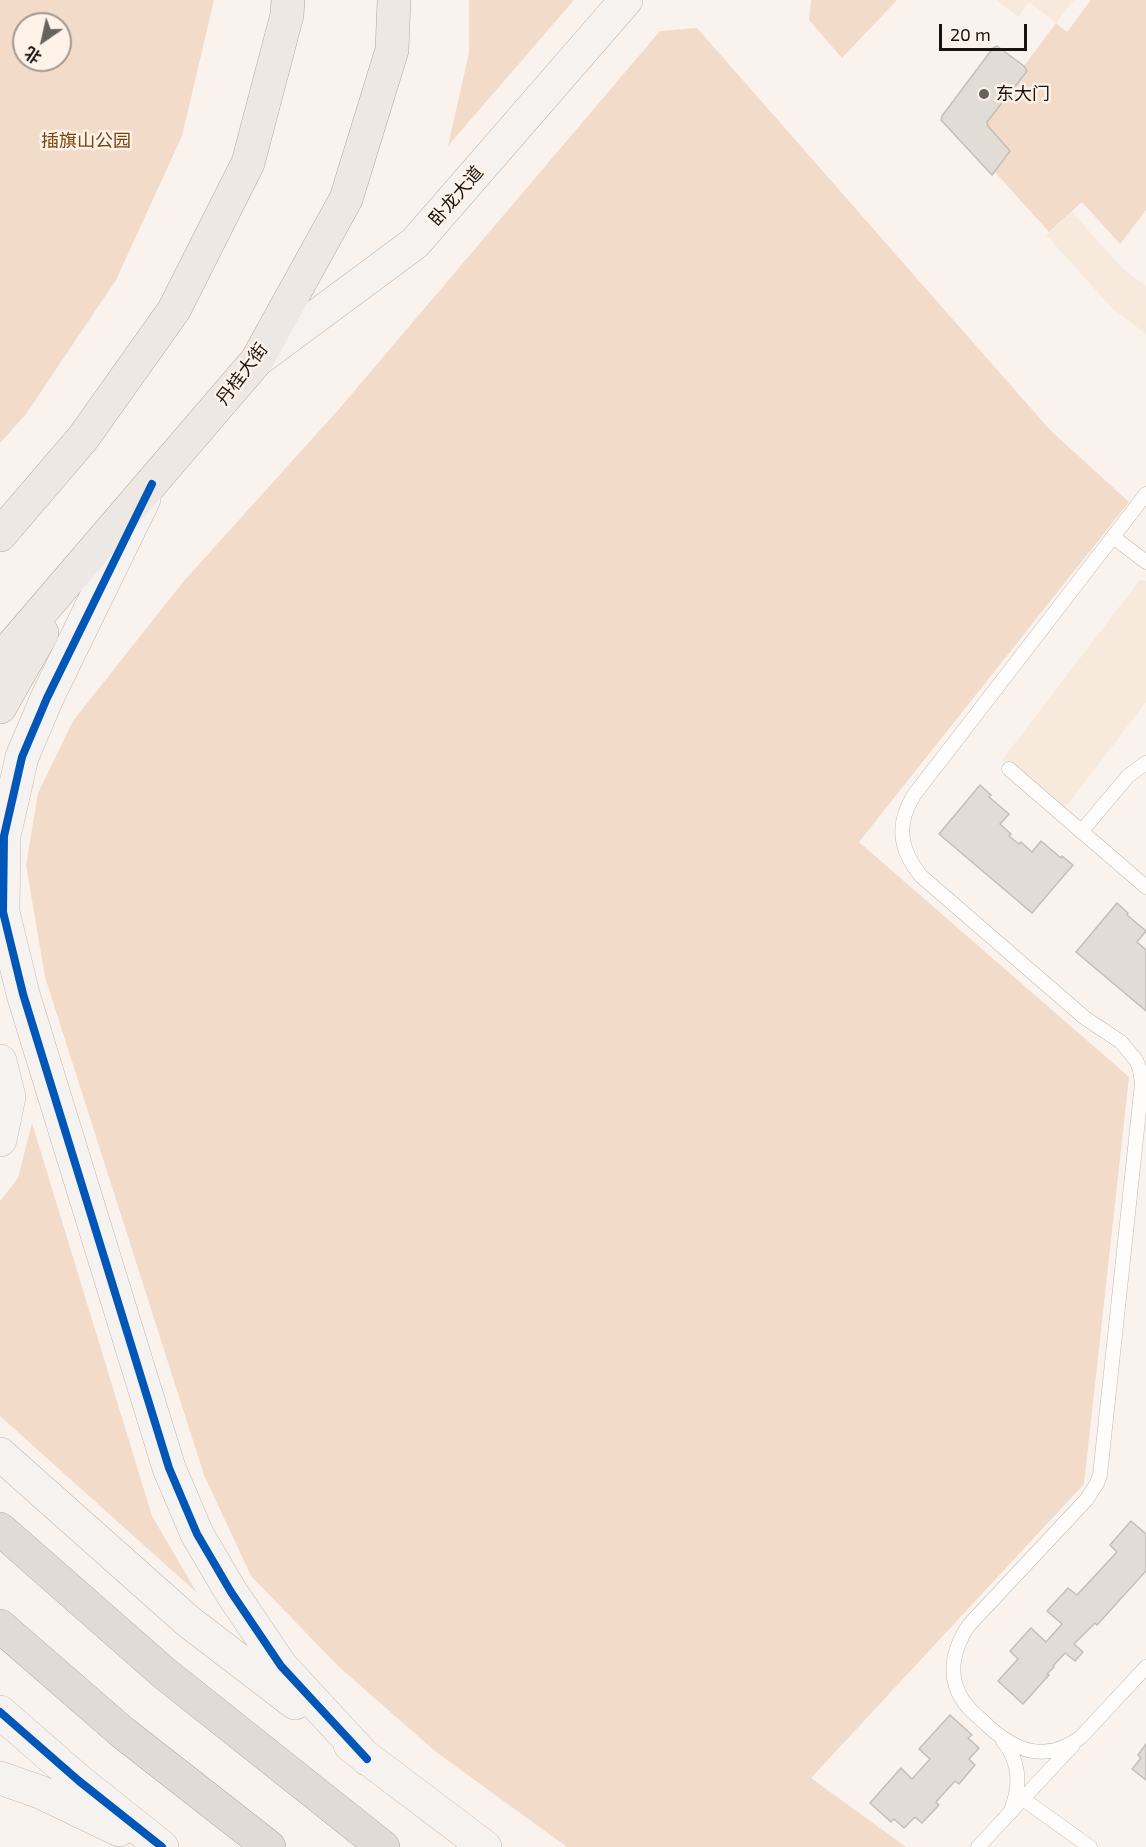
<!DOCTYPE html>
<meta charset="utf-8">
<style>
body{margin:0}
#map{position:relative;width:1146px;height:1847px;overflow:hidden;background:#faf3ed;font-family:"Exo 2","Noto Sans SC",sans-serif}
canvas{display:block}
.north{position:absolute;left:12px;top:12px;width:60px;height:60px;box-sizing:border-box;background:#fff2e8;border:2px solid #a39992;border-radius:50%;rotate:214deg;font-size:16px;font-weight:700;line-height:24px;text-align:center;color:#1a1410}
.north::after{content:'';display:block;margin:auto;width:21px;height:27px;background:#68625d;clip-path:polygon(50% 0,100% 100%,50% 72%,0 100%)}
.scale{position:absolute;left:939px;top:24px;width:88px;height:27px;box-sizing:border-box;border:3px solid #1a1410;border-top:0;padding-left:8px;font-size:18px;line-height:21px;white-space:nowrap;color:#1a1410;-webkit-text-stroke:4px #fff2e8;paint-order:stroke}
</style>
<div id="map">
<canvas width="1146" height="1847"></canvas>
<div class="north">北</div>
<div class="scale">20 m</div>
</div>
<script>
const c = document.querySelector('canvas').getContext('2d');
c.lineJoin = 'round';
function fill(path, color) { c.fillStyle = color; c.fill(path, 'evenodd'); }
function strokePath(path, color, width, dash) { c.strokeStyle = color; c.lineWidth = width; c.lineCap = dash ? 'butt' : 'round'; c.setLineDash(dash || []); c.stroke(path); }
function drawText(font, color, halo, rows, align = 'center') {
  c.font = font + ' "Exo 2","Noto Sans SC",sans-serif'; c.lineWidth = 5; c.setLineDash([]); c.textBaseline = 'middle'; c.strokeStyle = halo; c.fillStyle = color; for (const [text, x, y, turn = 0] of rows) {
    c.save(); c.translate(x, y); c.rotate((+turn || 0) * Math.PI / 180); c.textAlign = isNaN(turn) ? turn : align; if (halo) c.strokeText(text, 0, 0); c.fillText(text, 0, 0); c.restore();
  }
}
fill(new Path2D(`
 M 996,0 L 1074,0 L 1056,23 L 1029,2 L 1018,17 Z
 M 1072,212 L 1122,268 L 1146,286 L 1146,334 L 1112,308 L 1046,235 Z
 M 1143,580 L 1146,581 L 1146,702 L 1065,808 L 1002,760 L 1139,581 Z`), '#f8e9dd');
fill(new Path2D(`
 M 0,0 L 214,0 L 182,136 L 116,280 L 26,414 L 0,443 ZM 24,24 L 60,24 L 60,60 L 24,60 Z
 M 469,0 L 574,0 L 448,146 L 469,53 Z
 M 811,0 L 897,0 L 842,58 L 809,20 Z
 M 1091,0 L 1146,0 L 1146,210 L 1120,244 L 1082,202 L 1049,232 L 994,171 L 1010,151 L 988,126 L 987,122 L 1027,71 L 1024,66 L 1056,23 L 1067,32 Z
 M 697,28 L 1050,430 L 1129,502 L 859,842 L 1129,1077 L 1084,1484 L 811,1778 L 906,1847 L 567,1847 L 436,1752 L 338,1666 L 251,1576 L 204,1475 L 45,977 L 26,865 L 38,793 L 73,721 L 183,582 L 339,409 L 660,31 Z
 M 32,1123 L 152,1516 L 197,1593 L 0,1416 L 0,1201 L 18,1178 Z`), '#f2dbc8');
const building = new Path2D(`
 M 997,46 L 1024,66 L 1027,71 L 987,122 L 988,126 L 1010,151 L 992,175 L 941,120 L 942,116 L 993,48 Z
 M 980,785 L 991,795 L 989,797 L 1009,814 L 1000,824 L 1011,834 L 1009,836 L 1019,844 L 1021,842 L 1032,852 L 1041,841 L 1061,858 L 1062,856 L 1073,865 L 1032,913 L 939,834 Z
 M 1117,903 L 1128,913 L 1127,915 L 1146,931 L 1137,942 L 1146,950 L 1146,1011 L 1076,952 Z
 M 1131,1521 L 1146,1534 L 1146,1571 L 1097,1625 L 1095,1623 L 1074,1644 L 1083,1652 L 1075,1661 L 1065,1653 L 1053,1666 L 1054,1667 L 1047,1674 L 1049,1675 L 1023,1704 L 998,1681 L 1018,1659 L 1010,1651 L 1031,1628 L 1046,1642 L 1062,1624 L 1047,1611 L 1068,1588 L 1077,1595 L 1117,1552 L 1110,1545 Z
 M 950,1715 L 972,1735 L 968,1738 L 979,1748 L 969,1759 L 975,1765 L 959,1784 L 955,1781 L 936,1802 L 939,1805 L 922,1823 L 915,1817 L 904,1828 L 894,1819 L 891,1822 L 870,1803 L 901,1768 L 912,1779 L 930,1759 L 919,1749 Z
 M 1146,1744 L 1146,1780 L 1132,1769 L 1141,1758 L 1138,1755 Z`);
fill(building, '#e2dcd7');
strokePath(building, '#c4beb9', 1.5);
const lane = new Path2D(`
 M 1146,494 L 914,795 C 896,824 899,849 921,876 L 1085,1018 L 1121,1042 L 1136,1060 L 1140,1070 L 1142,1083 L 1100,1475 L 1097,1483 L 1087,1499 L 969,1625 C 953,1648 946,1677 964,1702 C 970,1711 980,1718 987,1725 C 1016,1752 1046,1763 1081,1737 L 1146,1667
 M 1113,537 L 1146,562
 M 1009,769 L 1146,887
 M 1081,832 L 1128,776 L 1146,763
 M 1003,1741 C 1020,1761 1021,1786 1011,1810
 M 1023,1799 L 1090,1847
 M 978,1847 L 1073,1745`);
const secondary = new Path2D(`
 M 257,360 L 415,243 L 626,0
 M 144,499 L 47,698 L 22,757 L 4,836 L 3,912 L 23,994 L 169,1468 L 197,1534 L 231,1592 L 281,1666 L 367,1759
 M 0,1061 L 9,1097 L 0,1140
 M 0,1454 L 189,1622 L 295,1703
 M 0,1712 L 79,1781 L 162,1847
 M 350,1745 L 485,1847
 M 0,1778 L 40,1792 L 119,1830`);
const primary = new Path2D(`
 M 0,535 L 83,438 L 174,310 L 248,163 L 287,15 L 288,0
 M 0,660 L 257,360 L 346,199 L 392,50 L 394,0
 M 0,707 L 42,633`);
const highway = new Path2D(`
 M 0,1529 L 164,1673 L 383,1847
 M 0,1626 L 122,1732 L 269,1847`);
strokePath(lane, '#bfb9b4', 15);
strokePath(secondary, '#bfb9b4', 34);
strokePath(primary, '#b2a89e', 34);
strokePath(highway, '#b2a89e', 34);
strokePath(lane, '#fefdfc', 14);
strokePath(secondary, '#f6f2f0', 33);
strokePath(primary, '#ede8e4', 33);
strokePath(highway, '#e2dad4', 33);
strokePath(new Path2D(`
 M 152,484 L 47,698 L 22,757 L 4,836 L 3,912 L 23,994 L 169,1468 L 197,1534 L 231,1592 L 281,1666 L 367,1759
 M 0,1712 L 79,1781 L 162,1847`), '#0057b8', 8);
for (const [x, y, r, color] of [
 [984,94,6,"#68625d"]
]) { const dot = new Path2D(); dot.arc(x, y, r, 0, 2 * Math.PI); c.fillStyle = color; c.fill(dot); strokePath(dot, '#fff2e8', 2); }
drawText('18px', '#1a1410', '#fff2e8', [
 ["东大门",996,94]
], 'left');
drawText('18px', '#7a4309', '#fff2e8', [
 ["插旗山公园",86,141]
]);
drawText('18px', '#1a1410', '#fff2e8', [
 ["卧龙大道",456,196,-49],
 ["丹桂大街",242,374,-53]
]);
</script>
